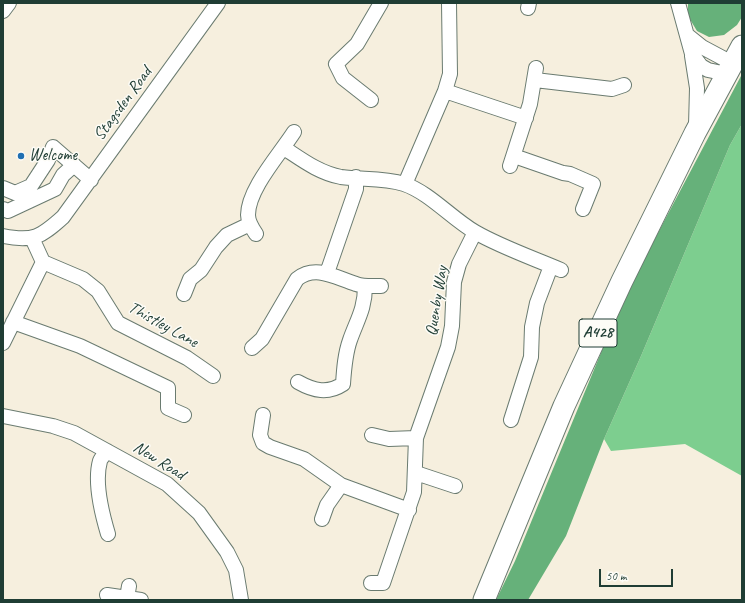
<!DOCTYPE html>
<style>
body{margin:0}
#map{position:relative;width:745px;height:603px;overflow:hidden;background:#f6efde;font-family:Caveat,sans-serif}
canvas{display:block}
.frame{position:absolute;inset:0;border:4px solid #1f3d34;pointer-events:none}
.scale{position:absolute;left:599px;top:569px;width:74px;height:18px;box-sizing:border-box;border:2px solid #1f3d34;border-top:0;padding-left:5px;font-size:12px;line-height:14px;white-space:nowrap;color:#1f3d34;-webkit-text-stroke:3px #fdfcf7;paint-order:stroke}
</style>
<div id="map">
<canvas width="745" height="603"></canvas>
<div class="frame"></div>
<div class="scale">50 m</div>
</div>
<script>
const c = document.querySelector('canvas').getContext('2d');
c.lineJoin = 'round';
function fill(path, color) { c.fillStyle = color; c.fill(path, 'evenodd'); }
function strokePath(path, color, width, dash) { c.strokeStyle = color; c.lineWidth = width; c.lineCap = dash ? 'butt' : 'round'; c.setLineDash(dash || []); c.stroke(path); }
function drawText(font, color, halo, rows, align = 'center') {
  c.font = font + ' Caveat,sans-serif'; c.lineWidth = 3; c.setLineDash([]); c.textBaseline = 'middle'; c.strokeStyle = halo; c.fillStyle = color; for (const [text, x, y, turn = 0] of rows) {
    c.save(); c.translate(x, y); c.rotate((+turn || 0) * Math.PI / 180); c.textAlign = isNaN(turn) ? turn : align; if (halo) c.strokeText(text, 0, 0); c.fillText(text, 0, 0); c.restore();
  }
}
fill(new Path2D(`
 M 742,124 L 742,476 L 685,444 L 611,451 L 604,439 L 641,356 L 730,145 Z`), '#7dce8f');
fill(new Path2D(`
 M 688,3 L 742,3 L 742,17 L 737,25 L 724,35 L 709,37 L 697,31 L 688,16 Z
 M 742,74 L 742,124 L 730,145 L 641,356 L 604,439 L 566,536 L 528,600 L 496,600 L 515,561 L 624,297 Z`), '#66b17a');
const minor = new Path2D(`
 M 678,3 L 692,54 L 701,66 L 708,70 L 727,74
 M 528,8 L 529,3
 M 3,11 L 9,3
 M 687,35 L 702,47 L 732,63
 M 692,56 L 697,88 L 696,126
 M 535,80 L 612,89 L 624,85
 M 445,91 L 526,118
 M 371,100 L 343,78 L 336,64 L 357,44 L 381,3
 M 284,148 C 301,159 319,173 341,177 C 362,180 383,177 404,184 C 430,193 451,218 475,232 C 501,247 533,258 561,270
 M 514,156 L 563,173 L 570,174 L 593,184 L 583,209
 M 510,166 L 530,104 L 536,68
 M 405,184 L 445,91 L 450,74 L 449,3
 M 3,188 L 15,193 L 31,186 L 48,160 L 53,147 L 91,180
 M 3,209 L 8,211 L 55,189 L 63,175 L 74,165
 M 256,234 C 252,228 248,222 248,215 C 248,189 280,154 294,132
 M 3,236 C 33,242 41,237 63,217 L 218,3
 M 32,238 L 43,262
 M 43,262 L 83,279 L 98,291 L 118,323 L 187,358 L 213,376
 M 327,273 L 356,189 L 356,177
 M 184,294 L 190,279 L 201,270 L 216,247 L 227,235 L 250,224
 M 13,322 L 80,346 L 168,388 L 168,408 L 184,415
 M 3,343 L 43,262
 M 252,348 L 262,339 L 297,279 C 316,264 336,278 356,284 C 364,287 372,286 381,286
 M 298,382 C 314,391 328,394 343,384 C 344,369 345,354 350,340 C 357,320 365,309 365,286
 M 263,415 L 260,435 L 263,443 L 270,447 L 304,459 L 341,485 L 409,510
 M 3,416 L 53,426 L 74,433 L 167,484 L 199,513 L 227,552 L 236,570 L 241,600
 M 511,420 L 531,357 L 532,327 L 537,303 L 551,266
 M 372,435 L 389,439 L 416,438
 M 107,451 C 105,454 101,458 100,461 C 94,482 102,514 108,534
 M 416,473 L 455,486
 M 322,519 L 327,505 L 341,485
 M 371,583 L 383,583 L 414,492 L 416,438 L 448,347 L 452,326 L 454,282 L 459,264 L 475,232
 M 107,595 L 141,600
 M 127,598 L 129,586`);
const highway = new Path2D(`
 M 484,600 L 564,406 L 622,281 L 695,133 L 742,46`);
strokePath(minor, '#6a7b70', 16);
strokePath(highway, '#6a7b70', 23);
strokePath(minor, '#fff', 14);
strokePath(highway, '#fff', 21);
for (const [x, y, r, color] of [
 [21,156,4,"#1f6fb2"]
]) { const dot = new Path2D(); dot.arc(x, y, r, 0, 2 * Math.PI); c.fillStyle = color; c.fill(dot); strokePath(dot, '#fdfcf7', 1.5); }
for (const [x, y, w] of [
 [598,333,38]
]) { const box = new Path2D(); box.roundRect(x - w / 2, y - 14, w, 28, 3); c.fillStyle = '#fdfcf7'; c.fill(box); strokePath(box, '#1f3d34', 1); }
drawText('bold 16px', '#1f3d34', null, [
 ["A428",598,333]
]);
drawText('17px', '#1f3d34', '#fdfcf7', [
 ["Stagsden Road",123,104,-54],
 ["Quenby Way",437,301,-81],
 ["Thistley Lane",163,325,29],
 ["New Road",159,461,32]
]);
drawText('17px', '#1f3d34', '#fdfcf7', [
 ["Welcome",29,156]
], 'left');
</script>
